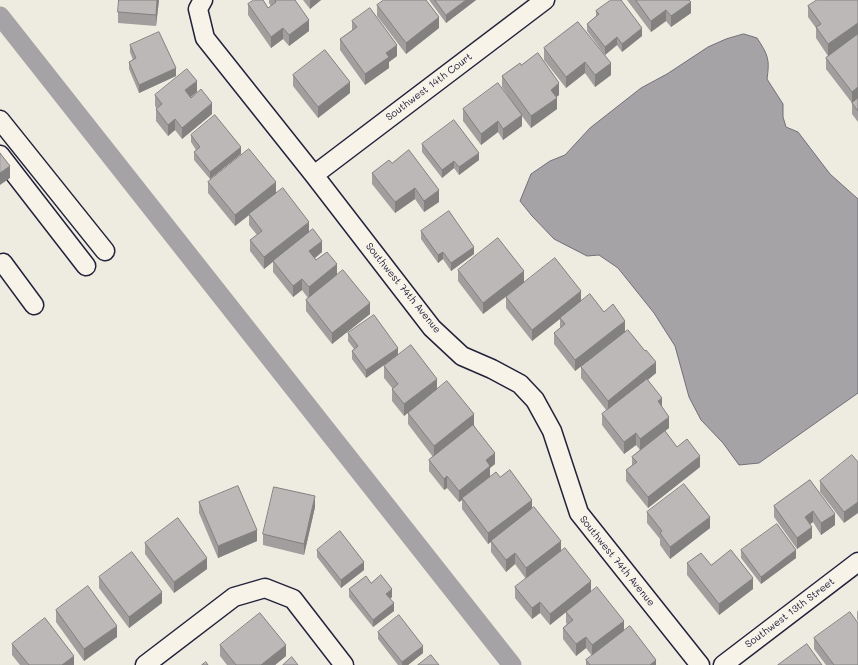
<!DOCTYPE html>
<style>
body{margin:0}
canvas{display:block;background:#eeebe1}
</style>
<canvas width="858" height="665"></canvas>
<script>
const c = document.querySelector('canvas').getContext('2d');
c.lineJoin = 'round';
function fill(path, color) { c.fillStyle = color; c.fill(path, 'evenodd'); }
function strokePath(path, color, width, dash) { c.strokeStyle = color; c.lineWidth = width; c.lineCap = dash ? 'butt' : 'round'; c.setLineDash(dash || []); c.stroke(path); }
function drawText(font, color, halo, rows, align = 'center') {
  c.font = font + ' Mali,sans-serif'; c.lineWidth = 3.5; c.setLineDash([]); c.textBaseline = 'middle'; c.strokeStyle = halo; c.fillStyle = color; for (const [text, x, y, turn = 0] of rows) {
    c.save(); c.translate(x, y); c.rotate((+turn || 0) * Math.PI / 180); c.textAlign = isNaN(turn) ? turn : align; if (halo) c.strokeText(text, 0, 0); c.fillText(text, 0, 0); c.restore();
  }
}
const water = new Path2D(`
 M 744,34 L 757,38 C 768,55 770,59 767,79 L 783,104 L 783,117 L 786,127 L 798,132 L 830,174 L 858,199 L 858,393 L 759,463 L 739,465 L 723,443 L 701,420 L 689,397 L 675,346 L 654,313 L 618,268 L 599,255 L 587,256 L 554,239 L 532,216 L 520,201 L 531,174 L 550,161 L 565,155 L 590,128 L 641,88 L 667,74 L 708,47 L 726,39 Z`);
fill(water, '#a6a3a6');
strokePath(water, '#716f7b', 1);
strokePath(new Path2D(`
 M 0,16 L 512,665`), '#a6a3a6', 19);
const minor = new Path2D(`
 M 203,0 L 198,9 L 205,38 L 314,175 L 432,328 L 462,356 L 492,369 L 520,384 L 535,400 L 552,431 L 579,513 L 700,665
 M 0,120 L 105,251
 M 0,155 L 86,266
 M 314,175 L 545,0
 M 3,263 L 34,305
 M 145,665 L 234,597 L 265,588 L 293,599 L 344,665
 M 723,665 L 858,562`);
strokePath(minor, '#22223b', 21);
strokePath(minor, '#f7f3e8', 18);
fill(new Path2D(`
 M 159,0 L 156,26 L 118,23 L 118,12 Z
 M 269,0 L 295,0 L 309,31 L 289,46 L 283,39 L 271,48 L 248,15 L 248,4 L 268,8 L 271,6 L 269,3 Z
 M 303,0 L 321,0 L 310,9 Z
 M 429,0 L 476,0 L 446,23 Z
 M 627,0 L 689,0 L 691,13 L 671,27 L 666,21 L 651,32 Z
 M 858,0 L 858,122 L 852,114 L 852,103 L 826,69 L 826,58 L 851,39 L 828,56 L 816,38 L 816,28 L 808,17 L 808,6 Z
 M 377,5 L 439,28 L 406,54 L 377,16 Z
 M 596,11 L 642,36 L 622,52 L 617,45 L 605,55 L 587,31 L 587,24 L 596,16 Z
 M 352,21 L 397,56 L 389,62 L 389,68 L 365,85 L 340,50 L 340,39 L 352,30 Z
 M 578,22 L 611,75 L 595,87 L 585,73 L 566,88 L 544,60 L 544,48 Z
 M 130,45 L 176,76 L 139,93 L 129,69 L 129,62 L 133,60 L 130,52 Z
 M 521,65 L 559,95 L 556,97 L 557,109 L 531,128 L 522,116 L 522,126 L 503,140 L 498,132 L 481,145 L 463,121 L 463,109 L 516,108 L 502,87 L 502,76 Z
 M 293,75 L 350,93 L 318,118 L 293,86 Z
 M 197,92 L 191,97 L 212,114 L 182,139 L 175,130 L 168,136 L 156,121 L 156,109 L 157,109 L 155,106 L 155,95 Z
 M 191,135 L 241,154 L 210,179 L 194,160 L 194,152 L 196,150 L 191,142 Z
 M 422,144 L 479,160 L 459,175 L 454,168 L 442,178 L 422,152 Z
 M 392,163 L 439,202 L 424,212 L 415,199 L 395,213 L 372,184 L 372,173 Z
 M 208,182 L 276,194 L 309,232 L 322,252 L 315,258 L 316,260 L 337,275 L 370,314 L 332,344 L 306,311 L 306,300 L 308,298 L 302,290 L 293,297 L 273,272 L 273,261 L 278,257 L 264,269 L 250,251 L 250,240 L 257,235 L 249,225 L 249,215 L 235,226 L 208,193 Z
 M 421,231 L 474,254 L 451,271 L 443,259 L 438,263 L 421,239 Z
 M 458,270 L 524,282 L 581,301 L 604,312 L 625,332 L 575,371 L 554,344 L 554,333 L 560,328 L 560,319 L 532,341 L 506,308 L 506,297 L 483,314 L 458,281 Z
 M 348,333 L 398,355 L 366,378 L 352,359 L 352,351 L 354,349 L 348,341 Z
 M 645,351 L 656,373 L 648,380 L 662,407 L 669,428 L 665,431 L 677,447 L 700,467 L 648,508 L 626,481 L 626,470 L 632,465 L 632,457 L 640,450 L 636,445 L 624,454 L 602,425 L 602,414 L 607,411 L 581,378 L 581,367 Z
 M 384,366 L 437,390 L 474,425 L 495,464 L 490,468 L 490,477 L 500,477 L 532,509 L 561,551 L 591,592 L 624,631 L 656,665 L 586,665 L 586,660 L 592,656 L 586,648 L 576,656 L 563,639 L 563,628 L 567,624 L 566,623 L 566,612 L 550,625 L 540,613 L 532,619 L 515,598 L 515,587 L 526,579 L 515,564 L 506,572 L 491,552 L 491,542 L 488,544 L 462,509 L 462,500 L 459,502 L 447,488 L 444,490 L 429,471 L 429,460 L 433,457 L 408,424 L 408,413 L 426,398 L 404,416 L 392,401 L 392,389 L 393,389 L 384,378 Z
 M 858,462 L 844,523 L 820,492 L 820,481 Z
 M 810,480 L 835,525 L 821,535 L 813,522 L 810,524 L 812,538 L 797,549 L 774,517 L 774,506 Z
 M 199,502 L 257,541 L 218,558 L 199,513 Z
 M 315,507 L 304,555 L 263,545 L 263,534 Z
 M 647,512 L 710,528 L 670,559 L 660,545 L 660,539 L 647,523 Z
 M 145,543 L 207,569 L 174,593 L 145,554 Z
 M 317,550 L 364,570 L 341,588 L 317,557 Z
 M 741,550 L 796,558 L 761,584 L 741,558 Z
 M 687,563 L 711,565 L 753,589 L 719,615 L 687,575 Z
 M 99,577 L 162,603 L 129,628 L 99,588 Z
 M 371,583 L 392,597 L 390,599 L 394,611 L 373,627 L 349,597 L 349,589 Z
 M 56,610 L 117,637 L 84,661 L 56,622 Z
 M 858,610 L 858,621 L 857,619 L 857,612 Z
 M 378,632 L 423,653 L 408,665 L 398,665 L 378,639 Z
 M 814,638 L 858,665 L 826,665 L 814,649 Z
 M 12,644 L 74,665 L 20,665 L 12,655 Z
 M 220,645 L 286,656 L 275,665 L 227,665 L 220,656 Z`), '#a19e9d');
fill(new Path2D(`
 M 157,0 L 159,0 L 156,26 L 156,15 Z
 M 311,0 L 321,0 L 310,9 L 310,1 Z
 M 466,0 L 476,0 L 446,23 L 446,15 Z
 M 691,2 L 691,13 L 671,27 L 671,16 Z
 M 666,10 L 666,21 L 651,32 L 651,21 Z
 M 439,17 L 439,28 L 406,54 L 406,43 Z
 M 309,20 L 309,31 L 289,46 L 289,35 Z
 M 858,23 L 858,34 L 828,56 L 828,44 Z
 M 283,28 L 283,39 L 271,48 L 271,37 Z
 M 642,28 L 642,36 L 622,52 L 622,44 Z
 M 617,37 L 617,45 L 605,55 L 605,47 Z
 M 397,45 L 397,56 L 389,62 L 389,68 L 365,85 L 365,74 L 386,53 Z
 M 585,62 L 585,73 L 566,88 L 566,77 Z
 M 611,63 L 611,75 L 595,87 L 595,75 Z
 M 176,68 L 176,76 L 139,93 L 139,85 Z
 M 197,81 L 197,92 L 185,101 L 185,90 Z
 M 350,82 L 350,93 L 318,118 L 318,107 Z
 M 559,83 L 559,95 L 551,101 L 551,90 Z
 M 858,87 L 858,98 L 852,103 L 852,92 Z
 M 557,98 L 557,109 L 531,128 L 531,116 Z
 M 212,103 L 212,114 L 182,139 L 182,128 Z
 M 522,115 L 522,126 L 503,140 L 503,129 Z
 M 175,119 L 175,130 L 168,136 L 168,125 Z
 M 498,121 L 498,132 L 481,145 L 481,134 Z
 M 241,147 L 241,154 L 210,179 L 210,172 Z
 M 479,153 L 479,160 L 459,175 L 459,167 Z
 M 454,161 L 454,168 L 442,178 L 442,170 Z
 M 10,166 L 10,178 L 0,185 L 0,173 Z
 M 276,182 L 276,194 L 235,226 L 235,215 Z
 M 415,188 L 415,199 L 395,213 L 395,202 Z
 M 439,190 L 439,202 L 424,212 L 424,201 Z
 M 309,222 L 309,233 L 264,269 L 264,257 Z
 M 322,241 L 322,252 L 309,263 L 309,251 Z
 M 474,247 L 474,254 L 451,271 L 451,263 Z
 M 443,252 L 443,259 L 438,263 L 438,255 Z
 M 337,264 L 337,275 L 309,298 L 309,287 Z
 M 524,271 L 524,282 L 483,314 L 483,303 Z
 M 302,279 L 302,290 L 293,297 L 293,286 Z
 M 581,291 L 581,302 L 532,341 L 532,330 Z
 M 370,303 L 370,314 L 332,344 L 332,333 Z
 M 625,321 L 625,332 L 575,371 L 575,360 Z
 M 398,348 L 398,355 L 366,378 L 366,370 Z
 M 656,362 L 656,373 L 608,412 L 608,401 Z
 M 437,379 L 437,390 L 404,416 L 404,404 Z
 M 662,398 L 662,410 L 658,401 Z
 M 474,414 L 474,425 L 434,458 L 434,446 Z
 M 669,417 L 669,428 L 640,450 L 640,439 Z
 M 636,433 L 636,445 L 624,454 L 624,442 Z
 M 495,453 L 495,464 L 490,468 L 490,477 L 462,498 L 462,500 L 459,502 L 459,491 L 486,460 Z
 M 700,456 L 700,467 L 648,508 L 648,497 Z
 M 447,476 L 447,488 L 444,490 L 444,479 Z
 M 315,496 L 315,507 L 304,555 L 304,544 Z
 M 532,500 L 532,512 L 488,544 L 488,533 Z
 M 858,502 L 858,513 L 844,523 L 844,512 Z
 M 813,511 L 813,522 L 805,528 L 805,517 Z
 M 835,514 L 835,525 L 821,535 L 821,523 Z
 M 710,517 L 710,528 L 670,559 L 670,547 Z
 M 812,527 L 812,538 L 797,549 L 797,538 Z
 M 257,530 L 257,541 L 218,558 L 218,546 Z
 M 561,541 L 561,552 L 526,579 L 526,568 Z
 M 796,550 L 796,558 L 761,584 L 761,577 Z
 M 515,553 L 515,564 L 506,572 L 506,560 Z
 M 207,558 L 207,569 L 174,593 L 174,582 Z
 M 364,562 L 364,570 L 341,588 L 341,580 Z
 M 753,578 L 753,589 L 719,615 L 719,604 Z
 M 591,581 L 591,592 L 550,625 L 550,614 Z
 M 392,589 L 392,597 L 386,602 L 386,594 Z
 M 162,592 L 162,603 L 129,628 L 129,617 Z
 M 540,602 L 540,613 L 532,619 L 532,608 Z
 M 394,603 L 394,611 L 373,627 L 373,620 Z
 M 624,621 L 624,632 L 592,657 L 592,645 Z
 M 117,626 L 117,637 L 84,661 L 84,649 Z
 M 586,637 L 586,648 L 576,656 L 576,644 Z
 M 286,645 L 286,656 L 275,665 L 261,665 Z
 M 423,646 L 423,653 L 408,665 L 402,665 L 402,662 Z
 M 74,656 L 74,665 L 62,665 Z
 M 656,660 L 656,665 L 650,665 Z`), '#838180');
const building = new Path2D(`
 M 119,0 L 157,0 L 156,15 L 118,12 Z
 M 254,0 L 263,0 L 268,8 L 276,2 L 275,0 L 295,0 L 309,20 L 289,35 L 283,28 L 271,37 L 248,4 Z
 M 384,0 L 426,0 L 439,17 L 406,43 L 377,5 Z
 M 435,0 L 466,0 L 446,15 Z
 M 611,0 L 621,0 L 642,28 L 622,44 L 617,37 L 605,47 L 587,24 L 599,14 L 596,11 Z
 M 636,0 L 689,0 L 691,2 L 671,16 L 666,10 L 651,21 Z
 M 817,0 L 858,0 L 858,23 L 828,44 L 816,27 L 821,24 L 808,6 Z
 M 370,8 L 397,45 L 386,53 L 389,57 L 365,74 L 340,39 L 357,27 L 352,21 Z
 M 578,22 L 611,63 L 595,75 L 585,62 L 566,77 L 544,48 Z
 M 159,32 L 176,68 L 139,85 L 129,62 L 136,58 L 130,45 Z
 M 858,34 L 858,87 L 852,92 L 826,58 Z
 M 325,50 L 350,82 L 318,107 L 293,75 Z
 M 538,53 L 559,83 L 551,90 L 557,98 L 531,116 L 502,76 L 520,63 L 521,65 Z
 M 187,69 L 197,81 L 185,90 L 191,98 L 201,89 L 212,103 L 182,128 L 175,119 L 168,125 L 156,109 L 162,104 L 155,95 Z
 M 498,83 L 522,115 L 503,129 L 498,121 L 481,134 L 463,109 Z
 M 858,98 L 858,111 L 852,103 Z
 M 215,115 L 241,147 L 210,172 L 194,152 L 200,147 L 191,135 Z
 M 454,120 L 479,153 L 459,167 L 454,161 L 442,170 L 422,144 Z
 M 249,149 L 276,182 L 235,215 L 208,182 Z
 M 409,150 L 439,190 L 424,201 L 415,188 L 395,202 L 372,173 L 389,160 L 392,163 Z
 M 0,153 L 10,166 L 0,173 Z
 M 283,188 L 309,222 L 264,257 L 250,240 L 262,231 L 249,214 Z
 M 449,211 L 474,247 L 451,263 L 443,252 L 438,255 L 421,231 Z
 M 313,229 L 322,241 L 309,251 L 316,260 L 327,252 L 337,264 L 309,287 L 302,279 L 293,286 L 273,261 Z
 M 498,238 L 524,271 L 483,303 L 458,270 Z
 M 555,258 L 581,291 L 532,330 L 506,297 Z
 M 343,270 L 370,303 L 332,333 L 306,300 Z
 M 590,294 L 604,312 L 613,304 L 625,321 L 575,360 L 554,333 L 565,324 L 560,318 Z
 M 374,315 L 398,348 L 366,370 L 352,351 L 358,346 L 348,333 Z
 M 628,330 L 645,351 L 646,350 L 656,362 L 608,401 L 581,367 Z
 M 411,345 L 437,379 L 404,404 L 392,389 L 398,384 L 384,366 Z
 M 647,379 L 662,398 L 658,401 L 669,417 L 640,439 L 636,433 L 624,442 L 602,414 Z
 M 447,381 L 474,414 L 434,446 L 408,413 Z
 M 473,425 L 495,453 L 486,460 L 490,466 L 459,491 L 447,476 L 444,479 L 429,460 Z
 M 665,431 L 677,447 L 687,439 L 700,456 L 648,497 L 626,470 L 637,462 L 632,457 Z
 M 852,455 L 858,462 L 858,502 L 844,512 L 820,481 Z
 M 510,470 L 532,500 L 488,533 L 462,498 L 496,472 L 500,477 Z
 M 810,480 L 835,514 L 821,523 L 813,511 L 805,517 L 812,527 L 797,538 L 774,506 Z
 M 684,484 L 710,517 L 670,547 L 660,533 L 662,531 L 647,512 Z
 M 238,486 L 257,530 L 218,546 L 199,502 Z
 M 274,487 L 315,496 L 304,544 L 263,534 Z
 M 534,507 L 561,541 L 526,568 L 515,553 L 506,560 L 491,541 Z
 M 178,518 L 207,558 L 174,582 L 145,543 Z
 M 777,524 L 796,550 L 761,577 L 741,550 Z
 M 340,531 L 364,562 L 341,580 L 317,550 Z
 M 565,548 L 591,581 L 550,614 L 540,602 L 532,608 L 515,587 Z
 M 731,550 L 753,578 L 719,604 L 687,563 L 701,553 L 711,565 Z
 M 132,552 L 162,592 L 129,617 L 99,577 Z
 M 381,575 L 392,589 L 386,594 L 394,603 L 373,620 L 349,589 L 366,576 L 371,583 Z
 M 88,586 L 117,626 L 84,649 L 56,610 Z
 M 597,587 L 624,621 L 592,645 L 586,637 L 576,644 L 563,628 L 573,620 L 566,612 Z
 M 850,612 L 858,623 L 858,665 L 834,665 L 814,638 Z
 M 260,613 L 286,645 L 261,665 L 236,665 L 220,645 Z
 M 399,615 L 423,646 L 402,662 L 378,632 Z
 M 45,618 L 74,656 L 62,665 L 29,665 L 12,644 Z
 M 630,626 L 656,660 L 650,665 L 590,665 L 586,660 Z
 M 807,644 L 822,665 L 778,665 Z
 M 431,655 L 439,665 L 418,665 Z
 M 292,657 L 298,665 L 283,665 Z
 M 206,662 L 208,665 L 202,665 Z`);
fill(building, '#bbb8b7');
strokePath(building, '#838180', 1);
drawText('10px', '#22223b', '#f7f3e8', [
 ["Southwest 14th Court",429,87,-37],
 ["Southwest 74th Avenue",403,288,51],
 ["Southwest 74th Avenue",617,561,51],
 ["Southwest 13th Street",790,613,-37]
]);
</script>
